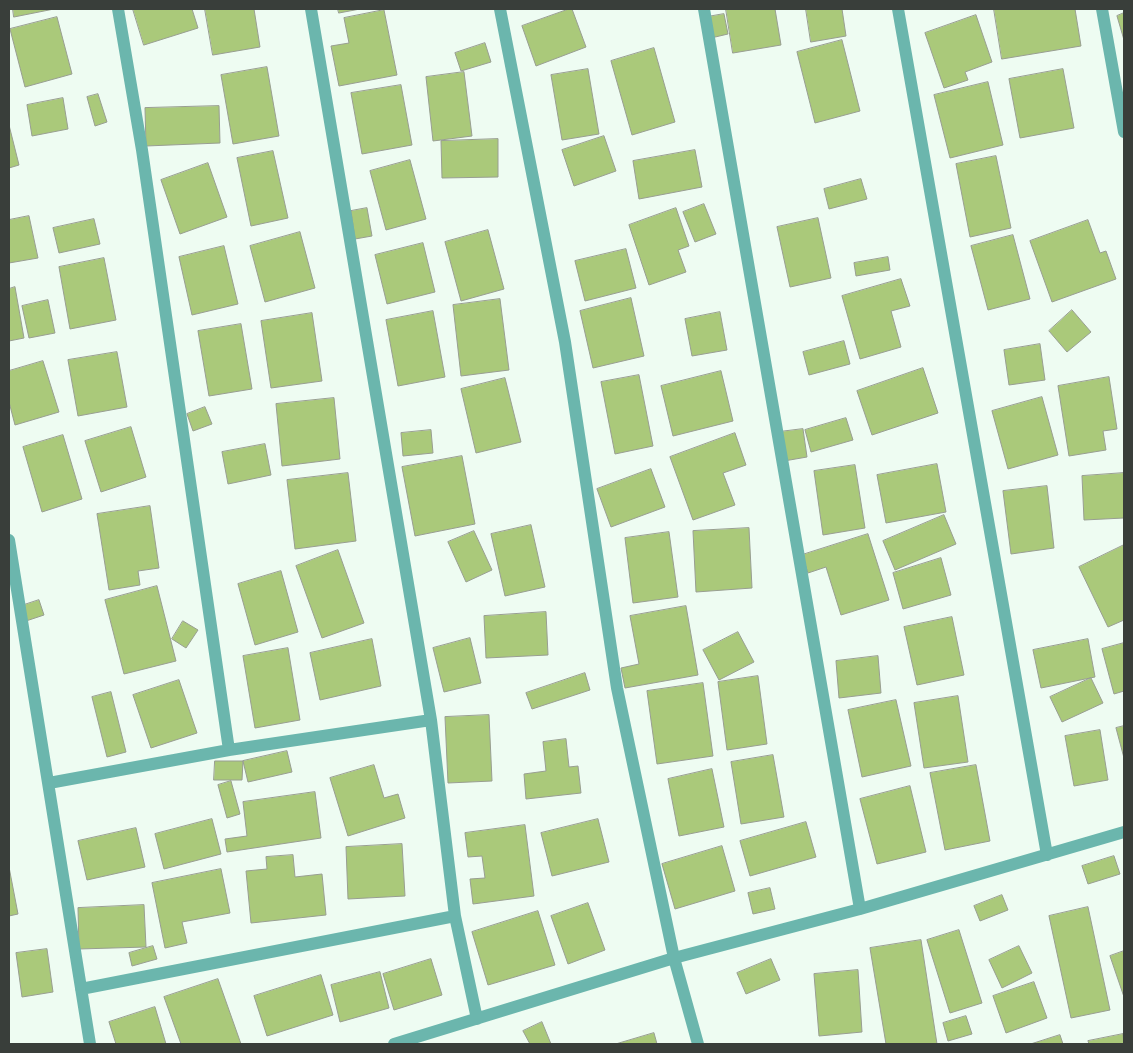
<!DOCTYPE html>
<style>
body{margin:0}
#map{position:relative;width:1133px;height:1053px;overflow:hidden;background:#eefcf2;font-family:Mulish,sans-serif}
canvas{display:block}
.frame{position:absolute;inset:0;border:10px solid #393e3a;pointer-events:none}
</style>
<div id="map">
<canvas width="1133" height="1053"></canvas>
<div class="frame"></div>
</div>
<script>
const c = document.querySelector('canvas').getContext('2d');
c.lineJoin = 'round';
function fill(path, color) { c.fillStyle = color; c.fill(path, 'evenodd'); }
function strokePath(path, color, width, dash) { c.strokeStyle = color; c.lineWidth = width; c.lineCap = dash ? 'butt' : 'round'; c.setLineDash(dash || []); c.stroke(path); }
const building = new Path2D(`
 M 13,9 L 54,9 L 14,17 Z
 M 133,9 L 192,9 L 198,28 L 144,45 Z
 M 205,9 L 254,9 L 260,47 L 213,55 Z
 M 338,9 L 360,9 L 339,13 Z
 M 569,9 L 572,9 L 586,47 L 536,66 L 522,26 Z
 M 726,9 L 775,9 L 781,45 L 733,53 Z
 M 806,9 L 842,9 L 846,36 L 811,42 Z
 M 994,9 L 1075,9 L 1081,46 L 1002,59 Z
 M 384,10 L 397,75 L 339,86 L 331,46 L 349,43 L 344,18 Z
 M 1124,13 L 1124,40 L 1117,16 Z
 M 724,14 L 728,34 L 711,38 L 707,17 Z
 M 976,15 L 992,62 L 965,72 L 968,80 L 944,88 L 925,33 Z
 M 57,17 L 72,74 L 25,87 L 10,29 Z
 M 842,40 L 860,111 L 815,123 L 797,52 Z
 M 485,43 L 491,62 L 461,71 L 455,53 Z
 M 654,48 L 675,122 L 632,135 L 611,61 Z
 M 267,67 L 279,136 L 233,144 L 221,75 Z
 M 588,69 L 599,134 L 562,140 L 551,75 Z
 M 1063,69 L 1074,128 L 1020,138 L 1009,79 Z
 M 464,72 L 472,136 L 433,141 L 426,77 Z
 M 988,82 L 1003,145 L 950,158 L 934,95 Z
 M 401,85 L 412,145 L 362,154 L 351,93 Z
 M 98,94 L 107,122 L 95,126 L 87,97 Z
 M 63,98 L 68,129 L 32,136 L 27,105 Z
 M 219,106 L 220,143 L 146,146 L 145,108 Z
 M 9,125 L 19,165 L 9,168 Z
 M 604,136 L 616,171 L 574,186 L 562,150 Z
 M 498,139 L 498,177 L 442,178 L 441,141 Z
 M 695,150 L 702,187 L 639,199 L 633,161 Z
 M 273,151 L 288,218 L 251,226 L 237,158 Z
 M 996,156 L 1011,228 L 970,237 L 956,164 Z
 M 410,160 L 426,219 L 386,230 L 370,171 Z
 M 208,163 L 227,217 L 180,234 L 161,180 Z
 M 861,179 L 867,199 L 829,209 L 824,189 Z
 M 704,204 L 716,234 L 695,242 L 683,212 Z
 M 367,208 L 372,236 L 355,239 L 351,211 Z
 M 676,208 L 689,246 L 678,250 L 686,272 L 649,285 L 629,225 Z
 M 29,216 L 38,258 L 9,263 L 9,220 Z
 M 818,218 L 831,278 L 790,287 L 777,227 Z
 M 94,219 L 100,244 L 59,253 L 53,228 Z
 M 1088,220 L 1100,253 L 1106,251 L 1116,279 L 1052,302 L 1030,241 Z
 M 488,230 L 504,289 L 461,301 L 445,242 Z
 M 300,232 L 315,288 L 265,302 L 250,246 Z
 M 1013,235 L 1030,299 L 988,310 L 971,246 Z
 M 423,243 L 435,292 L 387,304 L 375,255 Z
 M 224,246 L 238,304 L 192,315 L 179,257 Z
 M 626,249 L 636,288 L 585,301 L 575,261 Z
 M 888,257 L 890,270 L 856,276 L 854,263 Z
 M 104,258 L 116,320 L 70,329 L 59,267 Z
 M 901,279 L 910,306 L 891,311 L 901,347 L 860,359 L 842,296 Z
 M 15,287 L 24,338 L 9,341 L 9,289 Z
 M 631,298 L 644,356 L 593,368 L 580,311 Z
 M 500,299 L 509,370 L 461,376 L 453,305 Z
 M 48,300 L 55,333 L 29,338 L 22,306 Z
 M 1072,310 L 1091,332 L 1067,352 L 1049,331 Z
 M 433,311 L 445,377 L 398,386 L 386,320 Z
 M 720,312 L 727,350 L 692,356 L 685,319 Z
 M 312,313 L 322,381 L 271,388 L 261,321 Z
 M 241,324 L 252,389 L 209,396 L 198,331 Z
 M 844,341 L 850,364 L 809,375 L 803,352 Z
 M 1040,344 L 1045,380 L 1009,385 L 1004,350 Z
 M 117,352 L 127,407 L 78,416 L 68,360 Z
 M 43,361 L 59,412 L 15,425 L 9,402 L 9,371 Z
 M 923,368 L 938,413 L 872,435 L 857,391 Z
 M 721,371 L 733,421 L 673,436 L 661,386 Z
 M 639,375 L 653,446 L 615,454 L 601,382 Z
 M 1109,377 L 1117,429 L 1103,431 L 1106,450 L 1069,456 L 1058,386 Z
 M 505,378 L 521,442 L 476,453 L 461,389 Z
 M 1042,397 L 1058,455 L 1008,469 L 992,411 Z
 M 334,398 L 340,459 L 282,466 L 276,404 Z
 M 205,407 L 212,424 L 193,431 L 187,414 Z
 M 846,418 L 853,440 L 811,452 L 805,430 Z
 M 131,427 L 146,477 L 101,492 L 85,441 Z
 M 803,429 L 807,457 L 784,461 L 779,432 Z
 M 431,430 L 433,453 L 403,456 L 401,433 Z
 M 735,433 L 746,465 L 723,473 L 735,505 L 693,520 L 670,457 Z
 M 63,435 L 82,499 L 42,512 L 23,447 Z
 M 265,444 L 271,475 L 228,484 L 222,452 Z
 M 462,456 L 475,524 L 415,536 L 402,467 Z
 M 937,464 L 946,512 L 886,523 L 877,475 Z
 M 855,465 L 865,528 L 823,535 L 814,471 Z
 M 651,469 L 665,507 L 611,527 L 597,489 Z
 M 348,473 L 356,541 L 295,549 L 287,480 Z
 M 1124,473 L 1124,518 L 1084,520 L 1082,476 Z
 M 1047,486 L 1054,548 L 1011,554 L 1003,491 Z
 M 150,506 L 159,568 L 138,571 L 140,585 L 109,590 L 97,514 Z
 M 944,515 L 956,544 L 895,570 L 883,541 Z
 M 531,525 L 545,587 L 505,596 L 491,534 Z
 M 749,528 L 752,588 L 696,592 L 693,531 Z
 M 474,531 L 492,570 L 466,582 L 448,542 Z
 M 669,532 L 678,597 L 633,603 L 625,538 Z
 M 868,534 L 889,600 L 841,615 L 826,567 L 808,573 L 802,555 Z
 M 1124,545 L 1124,620 L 1108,627 L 1079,567 Z
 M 338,550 L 364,623 L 322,638 L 296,566 Z
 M 941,558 L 951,595 L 903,609 L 893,573 Z
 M 281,571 L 298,632 L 255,645 L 238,584 Z
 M 157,586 L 176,661 L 124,674 L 105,600 Z
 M 39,600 L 44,615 L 26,621 L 21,606 Z
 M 686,606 L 698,675 L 625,688 L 621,668 L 639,664 L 630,616 Z
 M 546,612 L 548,655 L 486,658 L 484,616 Z
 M 952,617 L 964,675 L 917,685 L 904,627 Z
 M 183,621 L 198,630 L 186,648 L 172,639 Z
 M 738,632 L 754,662 L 719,680 L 703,650 Z
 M 470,638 L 481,683 L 444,692 L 433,648 Z
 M 372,639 L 381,686 L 320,700 L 310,653 Z
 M 1088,639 L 1095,677 L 1041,688 L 1033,650 Z
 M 1124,643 L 1124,691 L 1114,694 L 1102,649 Z
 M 288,648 L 300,720 L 255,728 L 243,656 Z
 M 878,656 L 881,693 L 839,698 L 836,661 Z
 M 585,673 L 590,690 L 532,709 L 526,693 Z
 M 758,676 L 767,744 L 727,750 L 718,682 Z
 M 1091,678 L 1103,703 L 1062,722 L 1050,697 Z
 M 179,680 L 197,733 L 151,748 L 133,695 Z
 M 703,683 L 713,756 L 657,764 L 647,691 Z
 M 111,692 L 126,752 L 107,757 L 92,697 Z
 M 958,696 L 968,762 L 924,768 L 914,703 Z
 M 896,700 L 911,766 L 862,777 L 848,710 Z
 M 489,715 L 492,781 L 448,783 L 445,717 Z
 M 1124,726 L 1124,758 L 1116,728 Z
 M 1100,730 L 1108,780 L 1074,786 L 1065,736 Z
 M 566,739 L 569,767 L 578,766 L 581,793 L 526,799 L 524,774 L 546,771 L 543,742 Z
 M 287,751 L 292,772 L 248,782 L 243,761 Z
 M 773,755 L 784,817 L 741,824 L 731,762 Z
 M 215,761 L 243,761 L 242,780 L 214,780 Z
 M 374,765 L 384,798 L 398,794 L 405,818 L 348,836 L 330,778 Z
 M 976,765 L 990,841 L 945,850 L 930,773 Z
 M 712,769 L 724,827 L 679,836 L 668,779 Z
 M 231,781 L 240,814 L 227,818 L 218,785 Z
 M 910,786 L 926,852 L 877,864 L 860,799 Z
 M 315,792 L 321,838 L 227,852 L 225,839 L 247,836 L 243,802 Z
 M 212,819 L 221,854 L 164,869 L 155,834 Z
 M 598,819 L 609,862 L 552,876 L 541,833 Z
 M 806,822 L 816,857 L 750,876 L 740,841 Z
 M 525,825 L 534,896 L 473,904 L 470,879 L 485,878 L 482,856 L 468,857 L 465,833 Z
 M 136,828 L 145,867 L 87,880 L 78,841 Z
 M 402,844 L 405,896 L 348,899 L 346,847 Z
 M 722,846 L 735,891 L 675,909 L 662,864 Z
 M 293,855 L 295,877 L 322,874 L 326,915 L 251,923 L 246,871 L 267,869 L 266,857 Z
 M 1114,856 L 1120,874 L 1088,884 L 1082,866 Z
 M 9,867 L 18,914 L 9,916 Z
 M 221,869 L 230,913 L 182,922 L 187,943 L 165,948 L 152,883 Z
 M 770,888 L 775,909 L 753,914 L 748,893 Z
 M 1002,895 L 1008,910 L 980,921 L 974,906 Z
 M 588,903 L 605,950 L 568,964 L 551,916 Z
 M 144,905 L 146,947 L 79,949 L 78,908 Z
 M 1088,907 L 1110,1010 L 1071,1018 L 1049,916 Z
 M 538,911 L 555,965 L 488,985 L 472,932 Z
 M 959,930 L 982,1003 L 950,1013 L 927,940 Z
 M 921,940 L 937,1044 L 886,1044 L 870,948 Z
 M 153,946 L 157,959 L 132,966 L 129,953 Z
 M 1019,946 L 1032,973 L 1002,988 L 989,960 Z
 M 47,949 L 53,992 L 22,997 L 16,953 Z
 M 1124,951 L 1124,997 L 1110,956 Z
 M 431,959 L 442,995 L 394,1010 L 383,974 Z
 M 771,959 L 780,980 L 746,994 L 737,973 Z
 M 858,970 L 862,1032 L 819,1036 L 814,974 Z
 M 380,972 L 389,1008 L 340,1022 L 331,985 Z
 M 321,975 L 333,1015 L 267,1036 L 254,996 Z
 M 218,979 L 241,1044 L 181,1044 L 164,997 Z
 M 1034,982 L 1047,1018 L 1006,1033 L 993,996 Z
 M 155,1007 L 166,1044 L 116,1044 L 109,1022 Z
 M 966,1016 L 972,1034 L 948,1041 L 943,1023 Z
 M 542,1022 L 551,1044 L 530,1044 L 523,1031 Z
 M 654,1033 L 657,1044 L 616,1044 Z
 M 1123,1034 L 1124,1044 L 1089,1044 L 1088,1041 Z
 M 1060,1035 L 1063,1044 L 1031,1044 Z`);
fill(building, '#aac97a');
strokePath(building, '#989e91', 1);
strokePath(new Path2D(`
 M 118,9 L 142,150 L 229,750
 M 311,9 L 431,720 L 455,916 L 477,1019
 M 500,9 L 565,342 L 617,688 L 674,958 L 698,1044
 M 704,9 L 860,909
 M 898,9 L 1047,855
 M 1102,9 L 1124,132
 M 9,540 L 90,1044
 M 49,783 L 229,750 L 431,720
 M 81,989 L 455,916
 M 394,1044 L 674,958 L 860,909 L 1124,832`), '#6bb6ad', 12);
</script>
